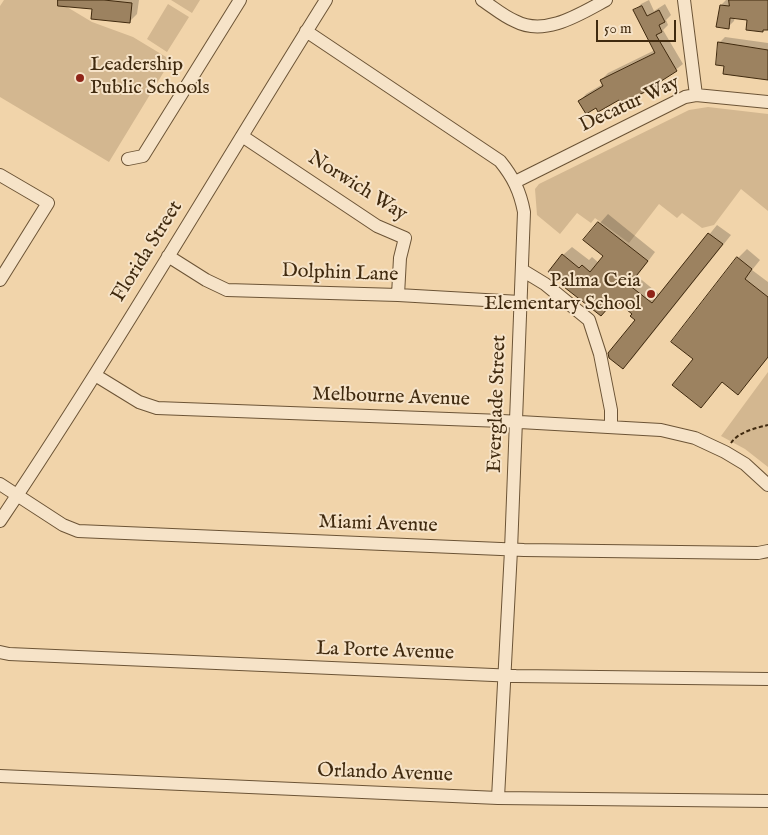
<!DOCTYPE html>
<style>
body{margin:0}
#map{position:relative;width:768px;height:835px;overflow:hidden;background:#f1d4aa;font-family:"IM FELL English",serif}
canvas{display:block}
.scale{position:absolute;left:596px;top:20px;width:80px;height:22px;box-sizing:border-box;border:2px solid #402a0f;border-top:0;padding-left:6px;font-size:15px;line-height:18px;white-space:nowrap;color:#402a0f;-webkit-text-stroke:4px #f6e3c8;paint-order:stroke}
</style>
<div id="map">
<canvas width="768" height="835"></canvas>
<div class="scale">50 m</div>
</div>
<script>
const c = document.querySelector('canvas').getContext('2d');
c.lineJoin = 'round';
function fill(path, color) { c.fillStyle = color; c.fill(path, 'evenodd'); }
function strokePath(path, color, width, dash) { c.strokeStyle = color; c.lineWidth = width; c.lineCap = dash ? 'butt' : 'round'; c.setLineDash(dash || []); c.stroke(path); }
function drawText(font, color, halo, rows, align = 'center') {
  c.font = font + ' "IM FELL English",serif'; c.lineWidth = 4; c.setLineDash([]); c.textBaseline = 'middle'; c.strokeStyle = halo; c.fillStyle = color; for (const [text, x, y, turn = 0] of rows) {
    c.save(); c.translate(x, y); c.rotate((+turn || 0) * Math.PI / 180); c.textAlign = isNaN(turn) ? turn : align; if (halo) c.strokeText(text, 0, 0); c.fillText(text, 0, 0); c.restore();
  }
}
fill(new Path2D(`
 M 4,0 L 67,0 L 67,7 L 92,22 L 133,37 L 171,60 L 109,162 L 0,97 L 0,6 Z
 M 171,0 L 200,0 L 192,13 Z
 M 168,4 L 189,17 L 167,52 L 147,39 Z
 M 708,107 L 768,114 L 768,211 L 741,189 L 714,225 L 702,228 L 682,213 L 677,218 L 659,204 L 629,243 L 595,218 L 591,223 L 577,213 L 560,234 L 537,215 L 535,189 L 539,184 L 689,110 Z
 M 768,372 L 768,467 L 745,449 L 721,436 Z`), '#d3b790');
fill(new Path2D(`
 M 73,0 L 139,0 L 137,14 L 130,21 Z
 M 649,0 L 654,11 L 665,4 L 671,15 L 666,20 L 668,25 L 663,30 L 683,64 L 655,86 L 631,97 L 619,98 L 596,106 L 580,101 L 586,94 L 603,84 L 601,80 L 608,73 L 655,50 L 635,11 L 641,4 Z
 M 726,0 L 768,0 L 768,29 L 765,29 L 762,31 L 748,19 L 735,17 L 734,21 L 728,27 L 721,5 Z
 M 725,37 L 768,43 L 768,78 L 725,64 L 719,43 Z
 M 608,214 L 655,252 L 637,276 L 660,295 L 717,225 L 731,235 L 632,359 L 623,367 L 637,320 L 634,314 L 615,299 L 567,285 L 563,255 L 572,247 L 589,260 L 592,257 L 599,263 L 605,255 L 585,240 Z
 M 747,249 L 760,260 L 752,270 L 768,282 L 768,358 L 738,394 L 723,381 L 701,406 L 694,359 L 738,258 Z`), '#0003');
const building = new Path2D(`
 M 58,0 L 104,0 L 132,3 L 130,23 L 91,19 L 92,9 L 58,6 Z
 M 729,0 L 768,0 L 768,30 L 763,30 L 763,32 L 746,30 L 747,20 L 730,18 L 729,29 L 716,27 L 720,5 L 729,6 Z
 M 642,6 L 647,16 L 659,10 L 665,22 L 659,25 L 662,32 L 656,35 L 677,71 L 655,85 L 656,87 L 632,98 L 622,105 L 619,100 L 598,112 L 596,108 L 586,114 L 578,101 L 603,86 L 600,80 L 655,53 L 633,10 Z
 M 718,42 L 768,50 L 768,80 L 723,74 L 724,66 L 716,65 Z
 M 598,222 L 648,261 L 629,285 L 652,303 L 708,233 L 723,244 L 623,369 L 609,358 L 608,353 L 635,320 L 630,316 L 632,314 L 615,300 L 601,316 L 564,287 L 566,285 L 548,272 L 562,254 L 579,268 L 582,265 L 590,272 L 603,256 L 583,240 Z
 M 737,257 L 752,269 L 745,279 L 768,297 L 768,357 L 738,395 L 722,382 L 701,408 L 672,385 L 693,359 L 671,342 Z`);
fill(building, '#9c8260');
strokePath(building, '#402a0f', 1);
const minor = new Path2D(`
 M 482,0 C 493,7 503,16 515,21 C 545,37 580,14 606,0
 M 684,0 L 696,95
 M 306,31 L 500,161 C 513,177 520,191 524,212 L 511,550 L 498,798
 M 242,136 L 377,226 L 405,238 L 400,258 L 398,295
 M 128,159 L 143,156 L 240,0
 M 0,175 L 48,203 L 0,280
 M 515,182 L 685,97 L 696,95 L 768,102
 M 168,256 L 206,280 L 227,290 L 398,295 L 520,302
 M 522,270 L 545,284 L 589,320 L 600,354 L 611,410 L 611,427
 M 95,375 L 139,402 L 157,408 L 502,421 L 661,430 L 695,438 L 725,452 L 745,464 L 768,485
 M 0,484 L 63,525 L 78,531 L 524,550 L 758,553 L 768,551
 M 0,521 C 114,351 217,174 326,0
 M 0,652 L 9,654 L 516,676 L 768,679
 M 0,776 L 498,798 L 768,801`);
strokePath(minor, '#6c5436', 14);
strokePath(new Path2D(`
 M 731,443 C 738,432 756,428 768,425`), '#402a0f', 2, [4, 2.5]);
strokePath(minor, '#f6e3c8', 12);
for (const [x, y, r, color] of [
 [80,78,5,"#8f2418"],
 [651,294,5,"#8f2418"]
]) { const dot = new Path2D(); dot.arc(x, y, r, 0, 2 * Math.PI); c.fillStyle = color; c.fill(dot); strokePath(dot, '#f6e3c8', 2); }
drawText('20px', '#402a0f', '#f6e3c8', [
 ["Leadership",90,66],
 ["Public Schools",90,89],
 ["Palma Ceia",641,282,"right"],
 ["Elementary School",641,305,"right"]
], 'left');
drawText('20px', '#402a0f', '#f6e3c8', [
 ["Decatur Way",630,105,-25],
 ["Norwich Way",357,187,32],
 ["Florida Street",148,252,-58],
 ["Dolphin Lane",340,274,2],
 ["Melbourne Avenue",391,398,2],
 ["Everglade Street",498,404,-88],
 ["Miami Avenue",378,525,2],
 ["La Porte Avenue",385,652,2],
 ["Orlando Avenue",385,774,2]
]);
</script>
